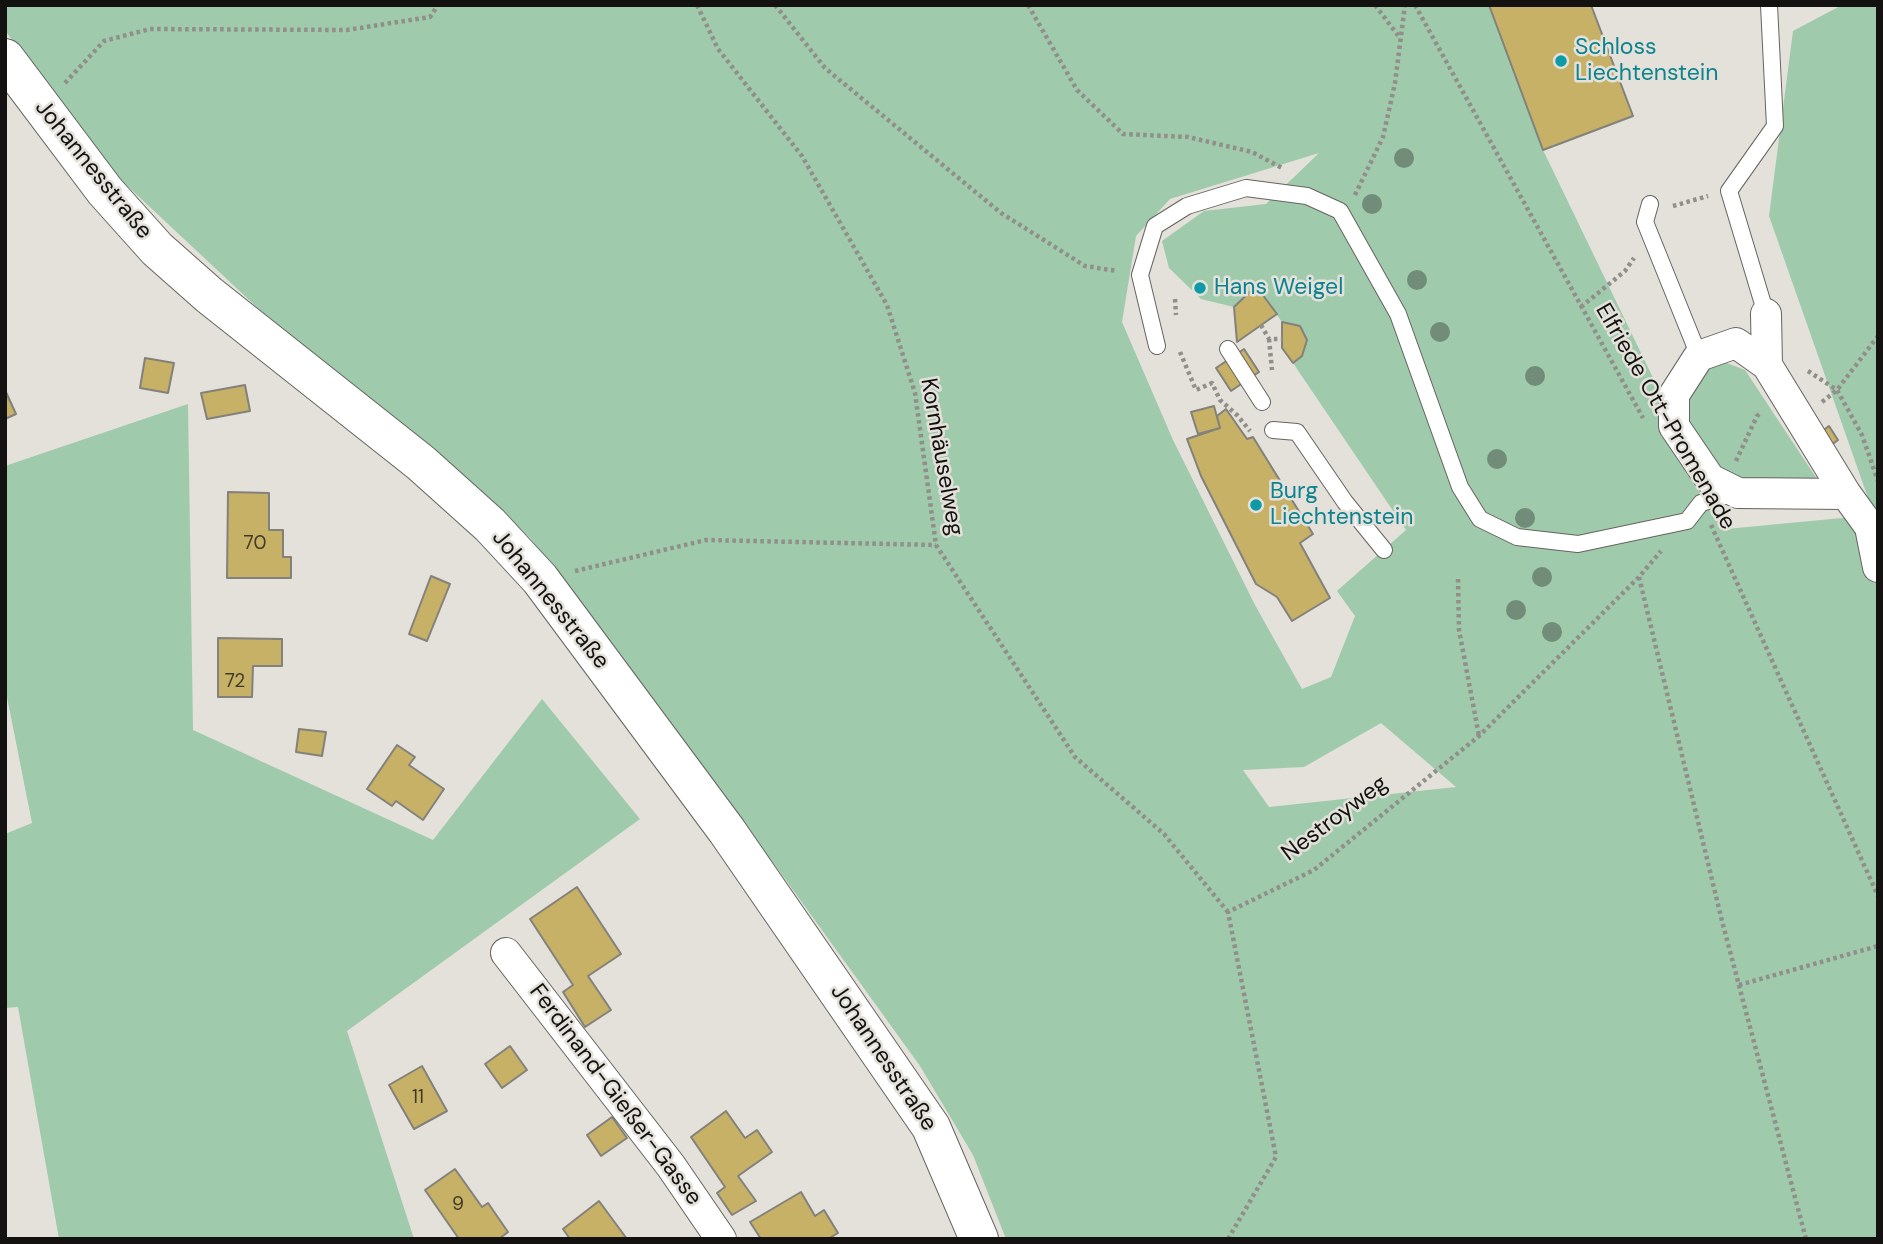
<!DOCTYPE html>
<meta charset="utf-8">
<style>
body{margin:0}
#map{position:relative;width:1883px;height:1244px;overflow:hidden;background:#e3e1da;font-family:"DM Sans",sans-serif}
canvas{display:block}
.frame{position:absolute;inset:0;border:7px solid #131210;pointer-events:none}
</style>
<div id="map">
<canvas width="1883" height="1244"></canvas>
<div class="frame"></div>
</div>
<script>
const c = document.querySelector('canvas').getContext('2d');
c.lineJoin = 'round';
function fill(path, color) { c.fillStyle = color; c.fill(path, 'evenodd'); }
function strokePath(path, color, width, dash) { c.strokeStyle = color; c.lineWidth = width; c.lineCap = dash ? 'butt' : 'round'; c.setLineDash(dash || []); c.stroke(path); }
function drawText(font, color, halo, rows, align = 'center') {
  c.font = font + ' "DM Sans",sans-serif'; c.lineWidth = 5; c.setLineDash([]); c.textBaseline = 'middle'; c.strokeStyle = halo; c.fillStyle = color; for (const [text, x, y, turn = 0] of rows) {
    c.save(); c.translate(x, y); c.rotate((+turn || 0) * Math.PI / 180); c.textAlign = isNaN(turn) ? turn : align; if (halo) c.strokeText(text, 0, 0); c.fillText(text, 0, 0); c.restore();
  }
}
fill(new Path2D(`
 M 5,5 L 1489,5 L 1543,150 L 1726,529 L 1874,515 L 1769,216 L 1793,31 L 1842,5 L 1878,5 L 1878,1239 L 1006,1239 L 973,1155 L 920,1066 L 780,872 L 530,538 L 446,460 L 262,312 L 89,150 L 5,30 ZM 1319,153 L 1266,204 L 1204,211 L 1162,241 L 1169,268 L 1201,299 L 1234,307 L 1256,286 L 1282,322 L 1300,326 C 1310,341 1307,352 1293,363 L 1406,530 L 1337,591 L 1355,616 L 1331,677 L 1302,689 L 1255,605 L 1173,440 L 1122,322 L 1136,236 L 1170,199 ZM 1381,723 L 1456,787 L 1269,807 L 1243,770 L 1304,767 Z
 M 1724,362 L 1745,370 L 1817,479 L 1750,482 L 1722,470 L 1697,451 L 1682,412 L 1690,375 Z
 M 188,404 L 193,730 L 433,840 L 542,699 L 640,819 L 347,1031 L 414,1239 L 59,1239 L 18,1007 L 5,1008 L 5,834 L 32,823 L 5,687 L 5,466 Z`), '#9fcaac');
const building = new Path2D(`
 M 1489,5 L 1591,5 L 1633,116 L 1543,150 Z
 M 1256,286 L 1277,314 L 1237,342 L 1234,307 Z
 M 1282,322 L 1300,326 L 1307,340 L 1302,356 L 1293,363 L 1282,348 Z
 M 1244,349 L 1259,372 L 1231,391 L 1216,368 Z
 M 145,358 L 174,363 L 168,393 L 140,388 Z
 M 245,385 L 250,411 L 207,419 L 201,393 Z
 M 5,390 L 16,414 L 5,419 Z
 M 1214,406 L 1220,428 L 1198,434 L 1191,412 Z
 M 1226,409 L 1247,439 L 1253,437 L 1313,534 L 1300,543 L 1330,598 L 1292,621 L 1277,597 L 1256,584 L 1201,476 L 1187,439 L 1220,428 L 1217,416 Z
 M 1829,426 L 1838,440 L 1830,446 L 1821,432 Z
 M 228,492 L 269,493 L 269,530 L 283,530 L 283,557 L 291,557 L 291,578 L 227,578 Z
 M 431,576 L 450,584 L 427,641 L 409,634 Z
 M 218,638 L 282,639 L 282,666 L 253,666 L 252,697 L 218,697 Z
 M 299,729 L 326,732 L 322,756 L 296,752 Z
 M 397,745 L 415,757 L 409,765 L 444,789 L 423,820 L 396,801 L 392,806 L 367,789 Z
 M 577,887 L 621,954 L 588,976 L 611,1010 L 585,1027 L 563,992 L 573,985 L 530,919 Z
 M 510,1046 L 527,1070 L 502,1088 L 485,1064 Z
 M 422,1066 L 447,1111 L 414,1129 L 389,1085 Z
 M 726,1111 L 745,1138 L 757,1130 L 772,1152 L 738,1176 L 756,1201 L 732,1215 L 717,1193 L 725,1187 L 691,1137 Z
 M 612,1117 L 627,1138 L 601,1156 L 587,1135 Z
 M 455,1169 L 482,1207 L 488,1203 L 508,1232 L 499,1239 L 459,1239 L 425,1190 Z
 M 801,1192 L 815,1216 L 824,1210 L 838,1233 L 828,1239 L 761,1239 L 750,1222 Z
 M 599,1201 L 627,1239 L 570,1239 L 563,1229 Z`);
fill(building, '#c7b166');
strokePath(building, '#83817b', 2);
const service = new Path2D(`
 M 1650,204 L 1645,222 L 1699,356
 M 1766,314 L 1729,191 L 1775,126 L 1769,5
 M 1157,346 L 1140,275 L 1155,226 L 1187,206 L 1246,188 L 1307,196 L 1340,211 L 1398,314 L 1460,487 L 1480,519 L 1517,537 L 1578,544 L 1687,521 L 1701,503 L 1735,493
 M 1228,349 L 1262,402
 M 1273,430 L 1297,432 L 1345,502 L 1384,550`);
const minor = new Path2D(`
 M 1766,314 L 1767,365 L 1846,494 L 1870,527 L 1878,567
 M 1767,365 L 1736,343 L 1699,356 L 1674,395 L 1674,426 L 1710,479 L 1738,493 L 1846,494
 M 506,953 L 671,1166 L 721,1239`);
const secondary = new Path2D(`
 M 5,58 L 105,191 L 157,249 L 209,295 L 421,463 L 490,525 L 540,579 L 727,831 L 931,1127 L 979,1239`);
strokePath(service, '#65645e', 18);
strokePath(minor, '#65645e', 32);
strokePath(secondary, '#65645e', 40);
strokePath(new Path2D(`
 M 697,5 L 718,49 L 802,156 L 887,305 L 915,393 L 936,545 L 1075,757 L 1164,834 L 1228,912
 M 775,5 L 825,68 L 1001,213 L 1085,266 L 1117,271
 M 1028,5 L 1077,90 L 1123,134 L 1188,137 L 1252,152 L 1284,169
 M 1375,5 L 1400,38
 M 1415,5 L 1643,418
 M 65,83 L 104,41 L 150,29 L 347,30 L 430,17 L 438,5
 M 1355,195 L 1383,137 L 1395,83 L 1405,5
 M 1673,206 L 1708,196
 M 1175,299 L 1176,315
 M 1581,307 L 1625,271 L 1634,258
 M 1261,325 L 1269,339 L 1282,339
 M 1269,339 L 1272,370
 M 1180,352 L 1196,390 L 1212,383 L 1220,400 L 1237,415 L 1250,431
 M 1808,371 L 1837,390 L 1862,435 L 1878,481
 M 1822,402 L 1837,390 L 1878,336
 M 1736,461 L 1757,416 L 1761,413
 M 1711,525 L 1878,896
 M 575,571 L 706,540 L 936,545
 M 1639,577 L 1722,921 L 1806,1239
 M 1458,579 L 1459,630 L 1479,736
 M 1739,985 L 1878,946
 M 1228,1239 L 1276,1157 L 1228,912 L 1314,870 L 1479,736 L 1639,577 L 1661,551`), '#918f8a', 4.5, [3.5, 3.5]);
strokePath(service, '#fff', 16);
strokePath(minor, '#fff', 30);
strokePath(secondary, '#fff', 38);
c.fillStyle = '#718d79';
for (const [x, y] of [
 [1404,158],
 [1372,204],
 [1417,280],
 [1440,332],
 [1535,376],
 [1497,459],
 [1525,518],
 [1542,577],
 [1516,610],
 [1552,632]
]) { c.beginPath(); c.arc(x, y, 10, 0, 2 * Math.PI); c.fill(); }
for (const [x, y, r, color] of [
 [1561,61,7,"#0f9aa8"],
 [1200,288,7,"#0f9aa8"],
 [1256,505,7,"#0f9aa8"]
]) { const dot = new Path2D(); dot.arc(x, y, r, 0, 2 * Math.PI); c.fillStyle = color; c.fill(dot); strokePath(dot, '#e3e1da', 2.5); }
drawText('19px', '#403a26', null, [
 ["70",255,544],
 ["72",235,682],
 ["11",418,1098],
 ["9",458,1205]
]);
drawText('23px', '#0d838f', '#e3e1da', [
 ["Schloss",1575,48],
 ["Liechtenstein",1575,74],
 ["Hans Weigel",1214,288],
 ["Burg",1270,492],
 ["Liechtenstein",1270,518]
], 'left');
drawText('23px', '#131210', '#e3e1da', [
 ["Johannesstraße",93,170,51],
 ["Elfriede Ott-Promenade",1665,417,60],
 ["Kornhäuselweg",941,457,80],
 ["Johannesstraße",550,600,51],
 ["Nestroyweg",1335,819,-37],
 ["Johannesstraße",883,1058,56],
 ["Ferdinand-Gießer-Gasse",615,1095,53]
]);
</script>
